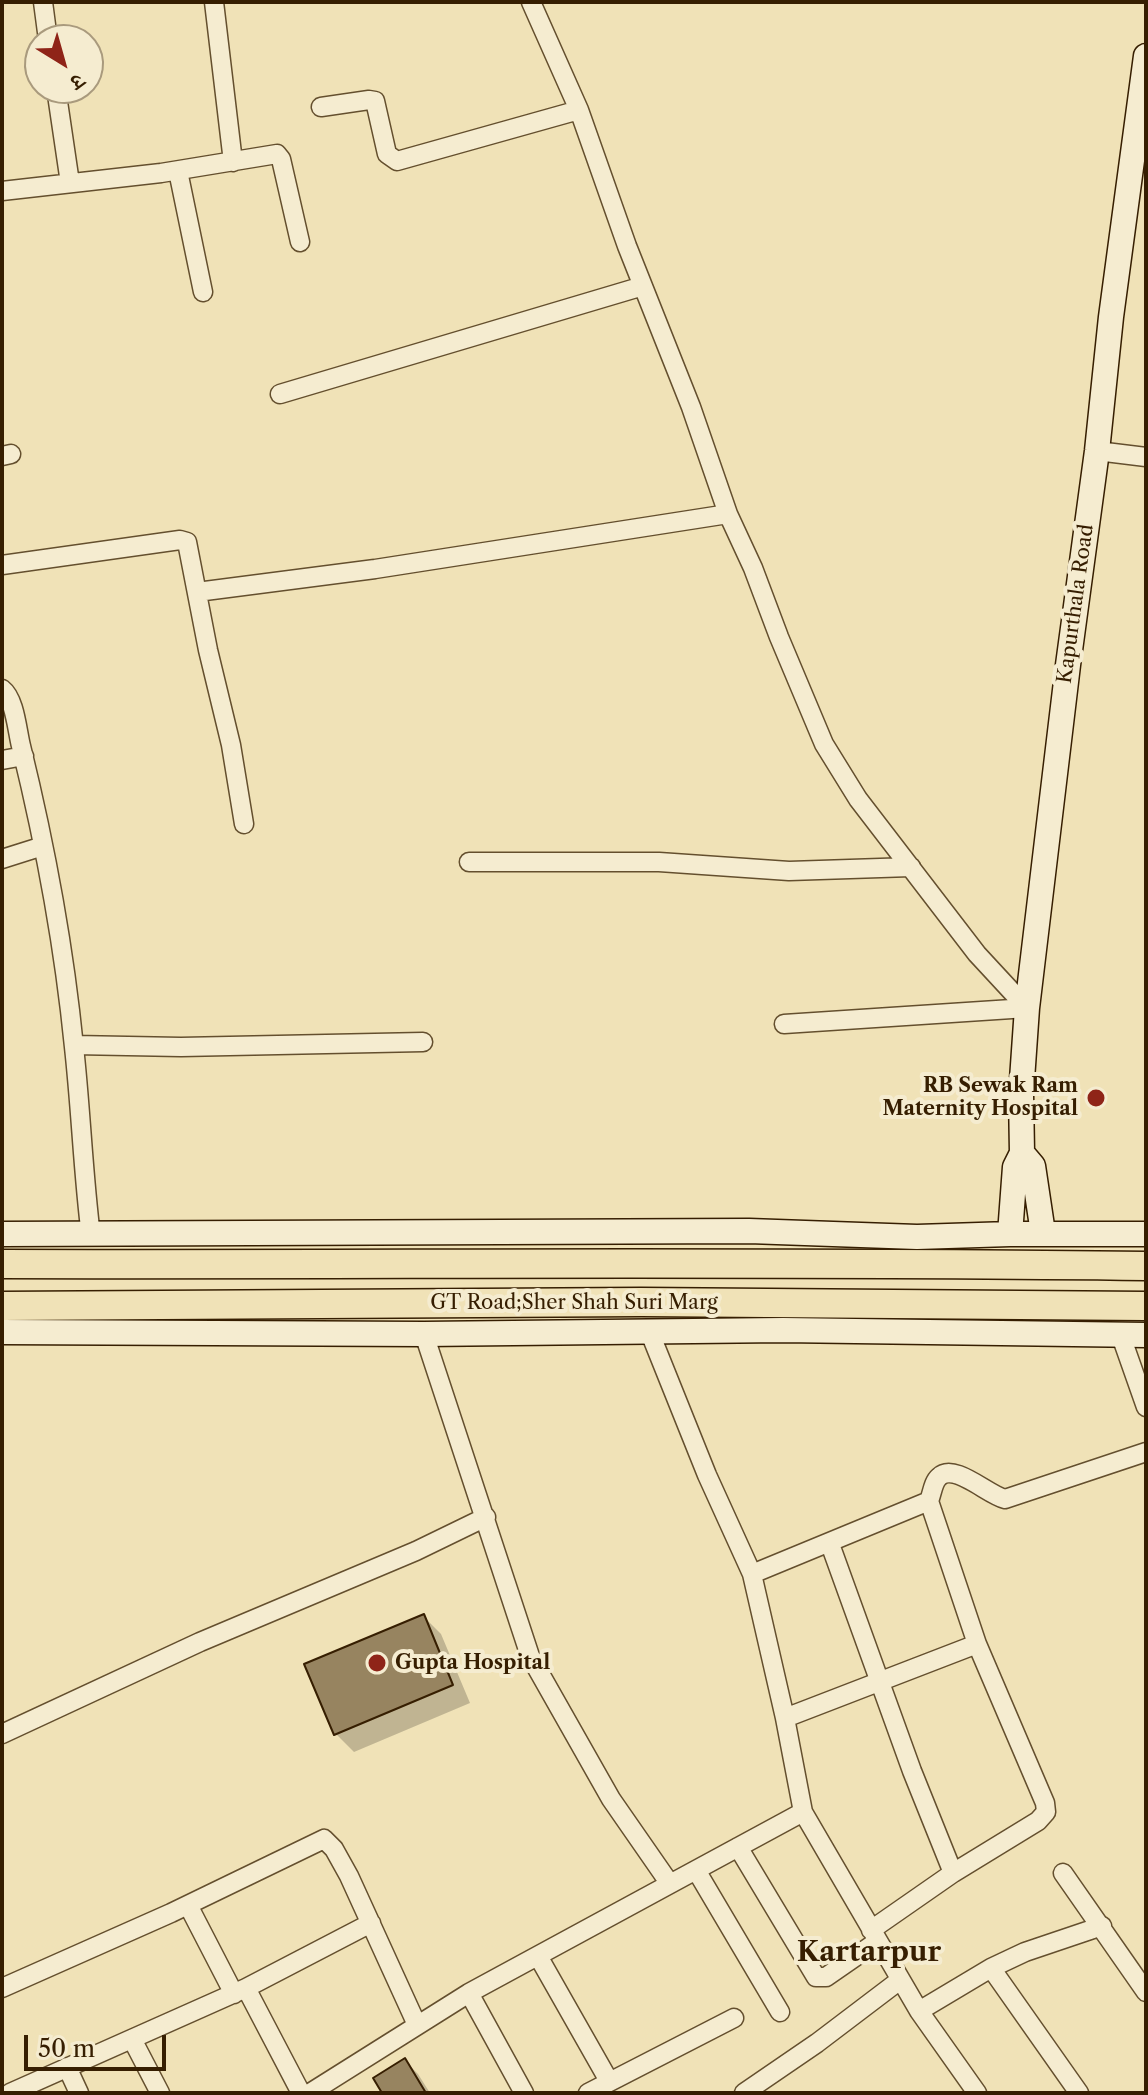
<!DOCTYPE html>
<meta charset="utf-8">
<style>
body{margin:0}
#map{position:relative;width:1148px;height:2095px;overflow:hidden;background:#f0e2b7;font-family:"Libre Caslon Text","Noto Serif Devanagari",serif}
canvas{display:block}
.frame{position:absolute;inset:0;border:4px solid #361e01;pointer-events:none}
.north{position:absolute;left:24px;top:24px;width:80px;height:80px;box-sizing:border-box;background:#f5ecd0;border:2px solid #a99a7d;border-radius:50%;rotate:143deg;font-size:22px;font-weight:700;line-height:32px;text-align:center;color:#361e01}
.north::after{content:'';display:block;margin:auto;width:28px;height:36px;background:#8f2418;clip-path:polygon(50% 0,100% 100%,50% 72%,0 100%)}
.scale{position:absolute;left:24px;top:2035px;width:142px;height:36px;box-sizing:border-box;border:4px solid #361e01;border-top:0;padding-left:10px;font-size:24px;line-height:28px;white-space:nowrap;color:#361e01;-webkit-text-stroke:6px #f5ecd0;paint-order:stroke}
</style>
<div id="map">
<canvas width="1148" height="2095"></canvas>
<div class="frame"></div>
<div class="north">उ</div>
<div class="scale">50 m</div>
</div>
<script>
const c = document.querySelector('canvas').getContext('2d');
c.lineJoin = 'round';
function fill(path, color) { c.fillStyle = color; c.fill(path, 'evenodd'); }
function strokePath(path, color, width, dash) { c.strokeStyle = color; c.lineWidth = width; c.lineCap = dash ? 'butt' : 'round'; c.setLineDash(dash || []); c.stroke(path); }
function drawText(font, color, halo, rows, align = 'center') {
  c.font = font + ' "Libre Caslon Text",serif'; c.lineWidth = 8; c.setLineDash([]); c.textBaseline = 'middle'; c.strokeStyle = halo; c.fillStyle = color; for (const [text, x, y, turn = 0] of rows) {
    c.save(); c.translate(x, y); c.rotate((+turn || 0) * Math.PI / 180); c.textAlign = isNaN(turn) ? turn : align; if (halo) c.strokeText(text, 0, 0); c.fillText(text, 0, 0); c.restore();
  }
}
fill(new Path2D(`
 M 423,1616 L 441,1634 L 470,1703 L 354,1752 L 336,1734 Z
 M 405,2061 L 418,2074 L 430,2093 L 384,2093 Z`), '#0003');
const building = new Path2D(`
 M 424,1614 L 453,1685 L 334,1735 L 304,1664 Z
 M 405,2058 L 426,2093 L 382,2093 L 373,2078 Z`);
fill(building, '#978460');
strokePath(building, '#361e01', 2);
const minor = new Path2D(`
 M 43,2 L 48,40
 M 214,2 L 233,162
 M 531,2 L 579,110 L 627,246 L 691,407 L 728,514 L 753,568 L 779,637 L 824,744 L 858,799 L 977,954 L 1027,1008
 M 56,88 L 70,183
 M 321,107 L 369,100 L 375,101 L 387,154 L 397,161 L 579,110
 M 178,171 L 203,292
 M 2,191 L 161,173 L 277,154 L 281,159 L 300,242
 M 280,394 L 643,286
 M 1097,451 L 1146,457
 M 2,456 L 11,454
 M 2,565 L 180,540 L 187,542 L 208,650 L 231,745 L 244,824
 M 197,592 L 375,569 L 728,514
 M 2,689 C 15,699 17,730 21,746 C 45,844 64,946 74,1047 C 81,1110 83,1173 91,1236
 M 2,760 L 24,756
 M 2,859 L 43,846
 M 469,862 L 659,862 L 789,871 L 911,867
 M 784,1024 L 1027,1008
 M 74,1045 L 181,1047 L 423,1042
 M 650,1333 L 707,1475 L 752,1574 L 785,1718 L 803,1812 L 919,2011 L 977,2093
 M 1121,1336 L 1146,1407
 M 929,1501 L 977,1644
 M 830,1544 L 912,1771 L 953,1873
 M 752,1574 L 929,1501 C 932,1494 933,1482 939,1477 C 954,1462 988,1495 1005,1499 L 1146,1452
 M 785,1718 L 977,1644 L 1045,1803 L 1046,1812 L 1038,1821 L 953,1873 L 871,1930
 M 2,1734 L 200,1642 L 416,1551 L 486,1517
 M 738,1847 L 816,1977 L 826,1977 L 878,1941
 M 696,1870 L 780,2012
 M 1063,1873 L 1146,1992
 M 670,1884 L 803,1812
 M 188,1905 L 234,1994
 M 538,1956 L 609,2081
 M 991,1968 L 1079,2093
 M 2,1988 L 171,1913 L 324,1839 L 334,1849 L 349,1876 L 417,2025
 M 246,1988 L 371,1923
 M 469,1993 L 524,2093
 M 919,2011 L 991,1968 L 1025,1952 L 1102,1926
 M 132,2039 L 160,2093
 M 67,2067 L 79,2093
 M 10,2093 L 246,1988 L 301,2093
 M 310,2093 L 469,1993 L 670,1884 L 611,1799 L 530,1656 L 424,1334
 M 588,2093 L 734,2018
 M 744,2093 L 817,2043 L 900,1980`);
const secondary = new Path2D(`
 M 1022,1153 L 1033,1166 L 1043,1233
 M 2,1234 L 749,1231 L 917,1237 L 1010,1234 L 1146,1234
 M 1010,1234 L 1015,1167 L 1022,1153 L 1021,1094 L 1027,1008 L 1068,665 L 1097,451 L 1111,317 L 1146,56
 M 2,1332 L 424,1334 L 783,1330 L 1146,1335`);
const trunk = new Path2D(`
 M 2,1264 C 383,1265 765,1261 1146,1266
 M 2,1306 L 641,1302 L 1146,1306`);
strokePath(minor, '#644f2e', 21);
strokePath(secondary, '#361e01', 27);
strokePath(trunk, '#361e01', 31);
strokePath(minor, '#f5ecd0', 18);
strokePath(secondary, '#f5ecd0', 24);
strokePath(trunk, '#f0e2b7', 28);
for (const [x, y, r, color] of [
 [1096,1098,10,"#8f2418"],
 [377,1663,10,"#8f2418"]
]) { const dot = new Path2D(); dot.arc(x, y, r, 0, 2 * Math.PI); c.fillStyle = color; c.fill(dot); strokePath(dot, '#f5ecd0', 3); }
drawText('20px', '#361e01', '#f5ecd0', [
 ["Kapurthala Road",1076,604,-82],
 ["GT Road;Sher Shah Suri Marg",574,1303]
]);
drawText('bold 20px', '#361e01', '#f5ecd0', [
 ["RB Sewak Ram",1078,1086],
 ["Maternity Hospital",1078,1109],
 ["Gupta Hospital",395,1663,"left"]
], 'right');
drawText('bold 28px', '#361e01', '#f5ecd0', [
 ["Kartarpur",869,1953]
]);
</script>
